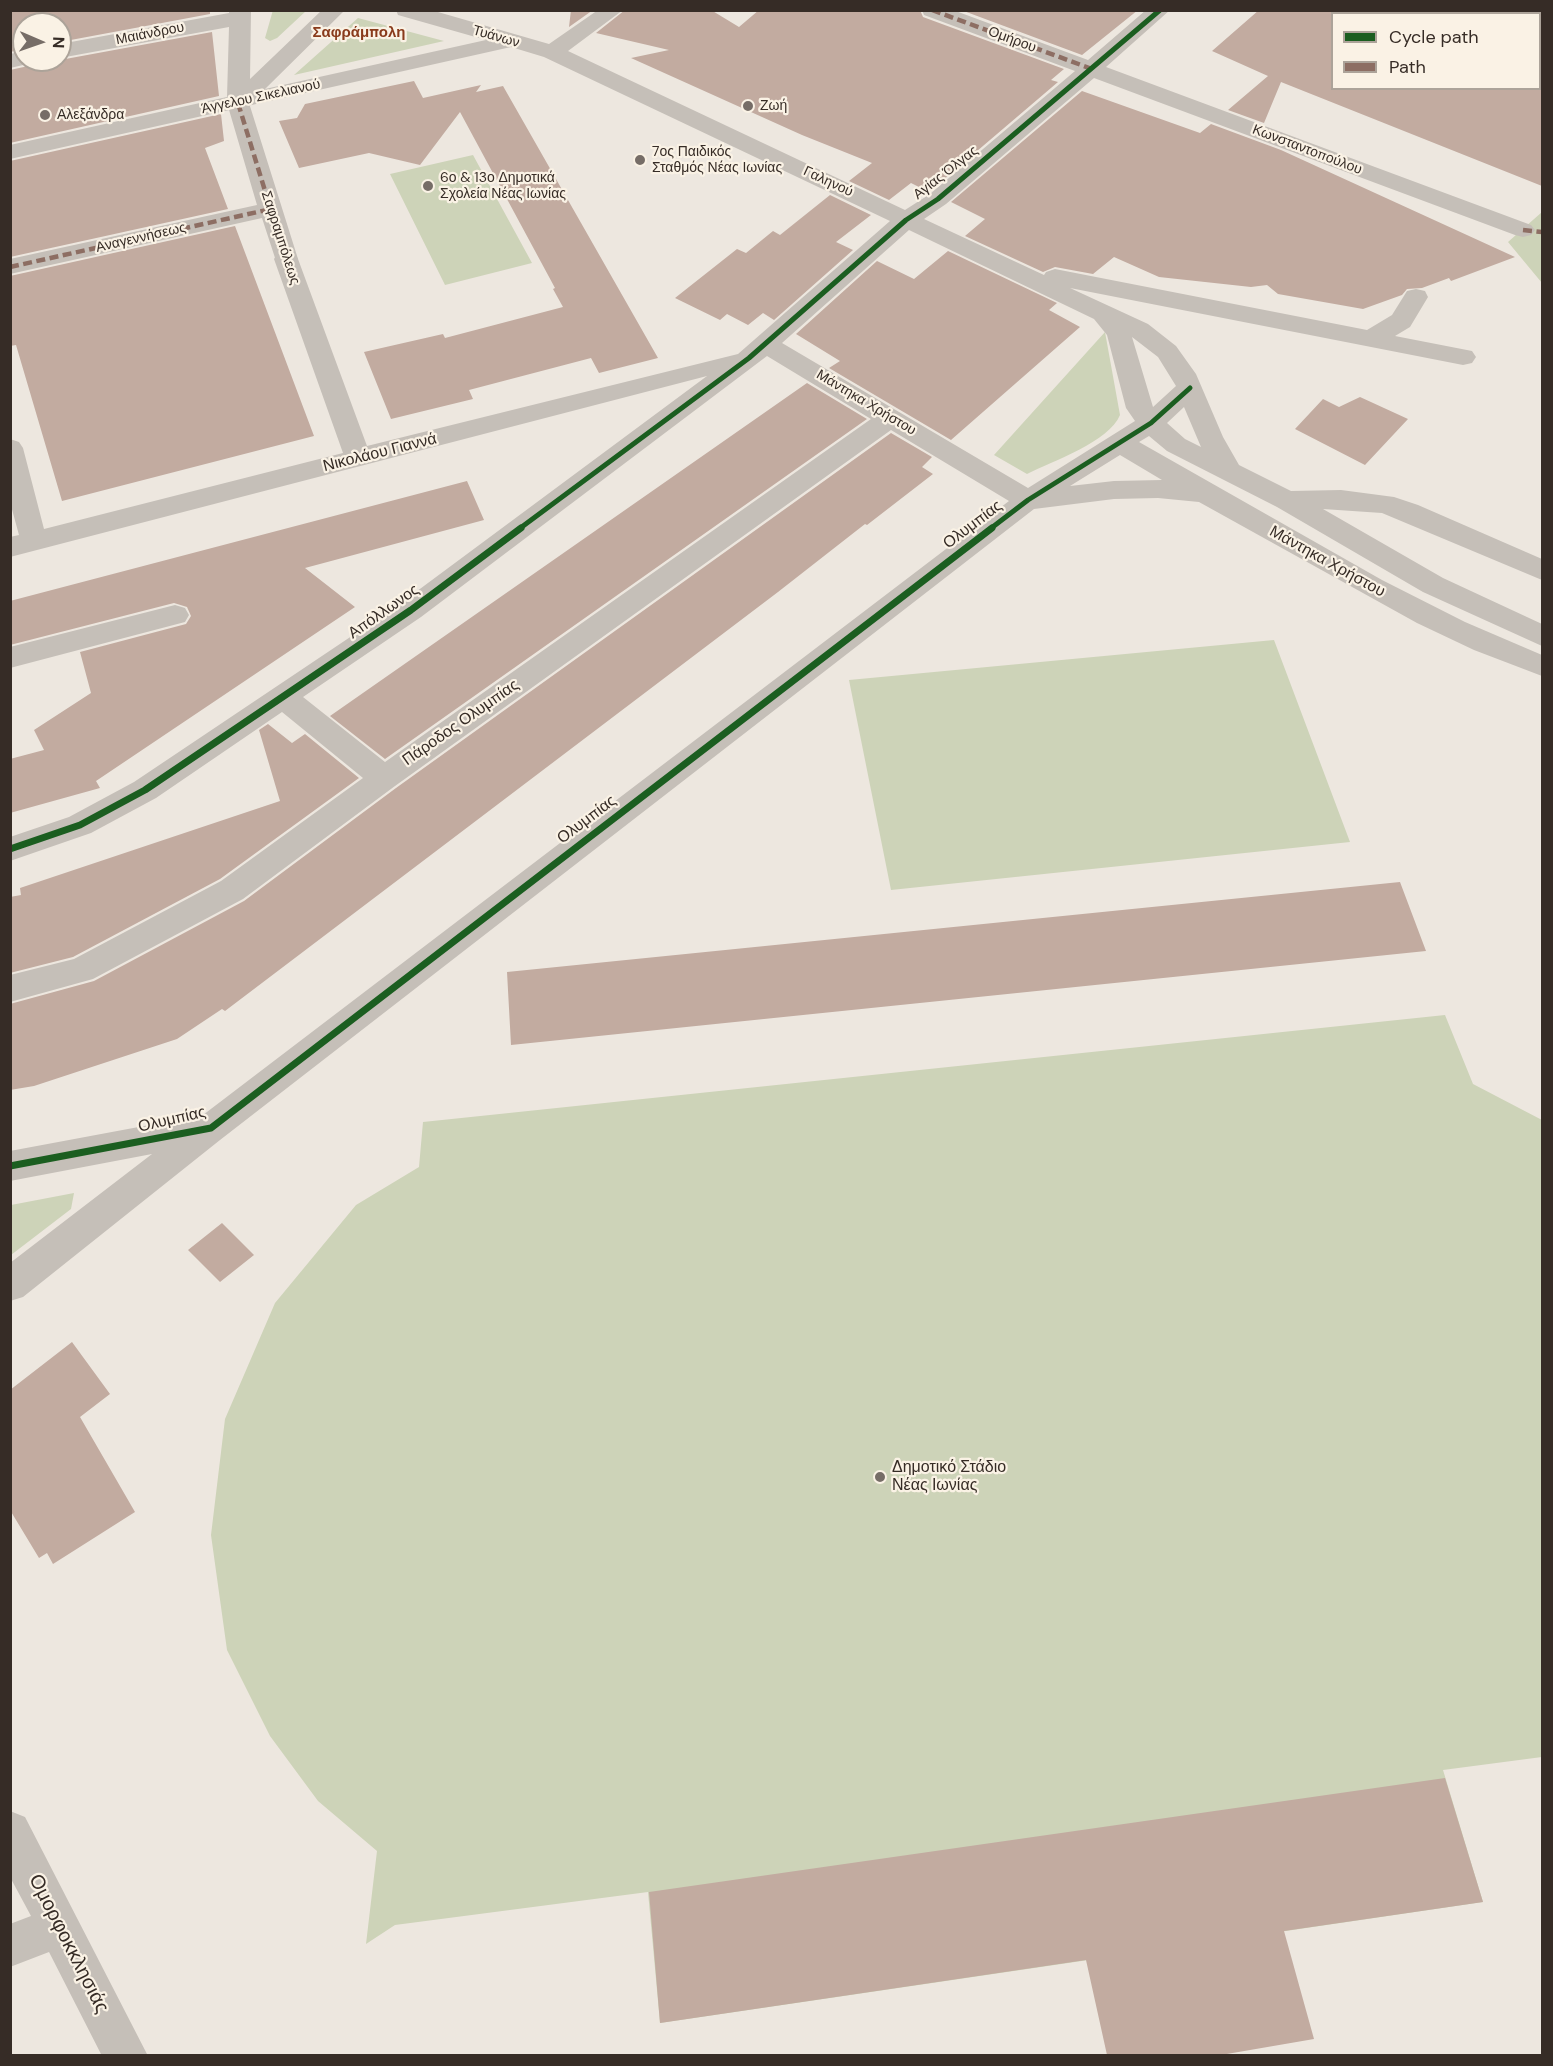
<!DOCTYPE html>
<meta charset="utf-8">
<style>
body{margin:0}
#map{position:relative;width:1553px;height:2066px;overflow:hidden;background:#ede7df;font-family:"DM Sans",sans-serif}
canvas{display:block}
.frame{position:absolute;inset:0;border:12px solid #362c26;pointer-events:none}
.legend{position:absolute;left:1331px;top:12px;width:210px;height:78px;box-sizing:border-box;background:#faf2e5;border:2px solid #aca399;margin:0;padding:8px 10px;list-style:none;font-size:18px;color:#362c26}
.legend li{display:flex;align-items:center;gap:12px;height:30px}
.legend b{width:30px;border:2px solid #aca399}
.north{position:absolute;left:12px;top:12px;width:60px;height:60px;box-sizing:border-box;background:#faf2e5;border:2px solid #aca399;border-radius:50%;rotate:92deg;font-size:16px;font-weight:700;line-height:24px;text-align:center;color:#362c26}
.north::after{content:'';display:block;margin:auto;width:21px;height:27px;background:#766d67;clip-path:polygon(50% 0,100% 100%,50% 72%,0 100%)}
</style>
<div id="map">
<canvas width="1553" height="2066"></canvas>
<div class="frame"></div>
<ul class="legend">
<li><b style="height:8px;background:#1b5e20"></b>Cycle path</li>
<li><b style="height:8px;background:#8d6e63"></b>Path</li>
</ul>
<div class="north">N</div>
</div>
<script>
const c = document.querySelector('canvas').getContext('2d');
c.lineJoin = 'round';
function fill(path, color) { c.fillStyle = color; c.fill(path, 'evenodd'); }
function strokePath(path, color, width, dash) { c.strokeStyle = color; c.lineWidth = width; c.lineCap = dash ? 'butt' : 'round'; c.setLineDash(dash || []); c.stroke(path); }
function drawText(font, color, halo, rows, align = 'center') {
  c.font = font + ' "DM Sans",sans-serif'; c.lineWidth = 4.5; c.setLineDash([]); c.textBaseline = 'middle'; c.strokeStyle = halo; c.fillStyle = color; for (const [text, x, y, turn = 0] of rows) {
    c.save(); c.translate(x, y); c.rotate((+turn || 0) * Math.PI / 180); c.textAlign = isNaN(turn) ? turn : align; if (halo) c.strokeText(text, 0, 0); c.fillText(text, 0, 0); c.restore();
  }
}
fill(new Path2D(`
 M 273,10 L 306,10 L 306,11 L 277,38 L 270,41 L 265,38 Z
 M 358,18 L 444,41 L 294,75 Z
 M 473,155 L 532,263 L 445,285 L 390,174 Z
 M 1542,212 L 1542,283 L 1508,242 Z
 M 1105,332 L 1120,415 C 1109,442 1053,461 1027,474 L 994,455 Z
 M 1274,640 L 1350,842 L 891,890 L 849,680 Z
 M 1445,1015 L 1473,1084 L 1542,1120 L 1542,1757 L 1443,1770 L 1483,1902 L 660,2023 L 648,1892 L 395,1925 L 366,1944 L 377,1851 L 318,1801 L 270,1736 L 227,1650 L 211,1535 L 225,1419 L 275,1303 L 356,1205 L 419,1167 L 423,1122 Z
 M 74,1193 L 71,1209 L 11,1255 L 11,1205 Z`), '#cdd3b8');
fill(new Path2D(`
 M 10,10 L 210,10 L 210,14 L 60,42 L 60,24 L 24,24 L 24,49 L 10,52 Z
 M 571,10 L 593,10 L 569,27 Z
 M 625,10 L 711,10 L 739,27 L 759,10 L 920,10 L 923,17 L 1064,69 L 1051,80 L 1058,82 L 929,192 L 911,183 L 889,200 L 849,181 L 872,163 L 802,135 L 631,58 L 669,50 L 596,33 Z
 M 961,10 L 1138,10 L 1082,55 Z
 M 1259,10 L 1332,10 L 1332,88 L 1542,88 L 1542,186 L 1281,82 L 1264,123 L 1228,110 L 1268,76 L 1212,51 Z
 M 212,32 L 219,96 L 10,143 L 10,70 L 33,65 L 36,60 L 60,60 Z
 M 414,81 L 423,98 L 481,85 L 476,92 L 503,86 L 658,358 L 599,373 L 591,358 L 469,390 L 473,399 L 391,419 L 364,352 L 443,334 L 445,338 L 563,307 L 553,289 L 555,288 L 460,112 L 420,165 L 369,153 L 299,168 L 279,121 L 297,118 L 305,104 Z
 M 1082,91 L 1200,133 L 1211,124 L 1281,150 L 1515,257 L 1451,281 L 1449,278 L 1422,288 L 1407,289 L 1402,295 L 1363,309 L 1278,294 L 1267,285 L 1251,287 L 1159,277 L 1114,257 L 1093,274 L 1055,267 L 1043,272 L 965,236 L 985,219 L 951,202 Z
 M 221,114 L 224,141 L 205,148 L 228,209 L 10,257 L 10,161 Z
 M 830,195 L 871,215 L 836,242 L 853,250 L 774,320 L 763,313 L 748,325 L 727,314 L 720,320 L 675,298 L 737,249 L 746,253 L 773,231 L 780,235 Z
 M 235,226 L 314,436 L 62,501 L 16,345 L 10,346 L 10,276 Z
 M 948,251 L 1057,303 L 1049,310 L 1080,327 L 951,440 L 829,368 L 840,361 L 796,334 L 877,261 L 914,279 Z
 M 807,383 L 867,419 L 385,759 L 330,716 Z
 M 1360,397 L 1408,419 L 1365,465 L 1295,429 L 1323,399 L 1339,407 Z
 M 891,433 L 932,457 L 922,467 L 933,474 L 867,525 L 865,524 L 778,592 L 225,1011 L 222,1009 L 177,1039 L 34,1086 L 10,1090 L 10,1004 L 94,981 L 244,901 L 396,788 Z
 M 467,481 L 484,520 L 305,568 L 355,607 L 96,781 L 100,788 L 10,813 L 10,759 L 44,750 L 34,730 L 91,693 L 80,652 L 186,624 L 191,616 L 187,607 L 174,603 L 10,645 L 10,601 Z
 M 268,724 L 292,743 L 305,734 L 359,778 L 220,879 L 73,957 L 10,973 L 10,897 L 21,895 L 20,888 L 280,801 L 259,730 Z
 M 1400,882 L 1426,951 L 511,1045 L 507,972 Z
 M 222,1223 L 254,1255 L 220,1282 L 188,1250 Z
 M 72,1342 L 110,1394 L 80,1417 L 135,1512 L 53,1564 L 47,1553 L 39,1558 L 10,1510 L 10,1390 Z
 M 1445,1778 L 1483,1902 L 1284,1931 L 1314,2039 L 1221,2055 L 1107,2055 L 1086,1960 L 660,2023 L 649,1892 Z`), '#c2aba0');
fill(new Path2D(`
 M 238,96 L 246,98 L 249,103 L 298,259 L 295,264 L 286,267 L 277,264 L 262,218 L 10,274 L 10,259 L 257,205 L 227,103 L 230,98 Z`), '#c5bfb8');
fill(new Path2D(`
 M 229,10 L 251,10 L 250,79 L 322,10 L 345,10 L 265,89 L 486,40 L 398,15 L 396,10 L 431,10 L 549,44 L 598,10 L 623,10 L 568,51 L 905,210 L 930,194 L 1075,71 L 924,15 L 922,10 L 953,10 L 1088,60 L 1146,10 L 1170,10 L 1106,67 L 1531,225 L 1535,230 L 1531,235 L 1523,237 L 1515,235 L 1094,78 L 946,204 L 924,219 L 1044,275 L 1046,272 L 1055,269 L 1367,330 L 1392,315 L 1407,291 L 1416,289 L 1425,291 L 1428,297 L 1410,327 L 1395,336 L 1472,351 L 1476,357 L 1472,363 L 1463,365 L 1070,288 L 1148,324 L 1176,346 L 1196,374 L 1223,437 L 1239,465 L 1291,491 L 1341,490 L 1394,497 L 1418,505 L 1542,559 L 1542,580 L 1382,513 L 1323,509 L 1443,578 L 1542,624 L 1542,646 L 1423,592 L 1277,507 L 1167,451 L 1149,436 L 1139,442 L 1382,580 L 1465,622 L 1542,655 L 1542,676 L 1474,650 L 1417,623 L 1199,502 L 1158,498 L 1114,499 L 1034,509 L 220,1140 L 23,1297 L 10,1301 L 10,1263 L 152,1154 L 10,1181 L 10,1151 L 203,1115 L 1009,501 L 891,430 L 395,786 L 243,899 L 93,979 L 10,1002 L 10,975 L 74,959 L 221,881 L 363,778 L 282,712 L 156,798 L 91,833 L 10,861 L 10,837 L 69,817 L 134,782 L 401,603 L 707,376 L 10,557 L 10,537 L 19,535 L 10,502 L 10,439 L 19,442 L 23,448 L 44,529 L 343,453 L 274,259 L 277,254 L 286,251 L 295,254 L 298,259 L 367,446 L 738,354 L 890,221 L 544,57 L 511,47 L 10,159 L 10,145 L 227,97 L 229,27 L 60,58 L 60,44 L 229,13 ZM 909,230 L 1094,319 L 1107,335 L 1126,408 L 1135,421 L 1028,488 L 782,343 ZM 1132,337 L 1158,357 L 1176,386 L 1153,407 ZM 767,356 L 871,419 L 385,762 L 303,697 L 421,617 ZM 1184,407 L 1201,447 L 1185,439 L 1167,423 ZM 1120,455 L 1162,480 L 1114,481 L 1070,486 Z
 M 24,51 L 24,60 L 34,60 L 32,63 L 10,68 L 10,54 Z
 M 175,605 L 185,608 L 189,615 L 185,622 L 10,668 L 10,647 Z
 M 10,1811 L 25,1817 L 148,2056 L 102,2056 L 49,1952 L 10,1967 L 10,1924 L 31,1916 L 10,1877 Z`), '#c5bfb8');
strokePath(new Path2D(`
 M 932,10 L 1092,69
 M 238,103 L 286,259
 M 1523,230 L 1542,232
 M 10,267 L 271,209`), '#8d6e63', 4.5, [9, 4.5]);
strokePath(new Path2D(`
 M 519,529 L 749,358 L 906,220 L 938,199 L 1160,10
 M 990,529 L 1028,500 L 1151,423 L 1190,388`), '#1b5e20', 5);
strokePath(new Path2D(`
 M 10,849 L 80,825 L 145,790 L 411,610 L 521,528
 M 10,1166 L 211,1128 L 992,528`), '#1b5e20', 7);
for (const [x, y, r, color] of [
 [748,106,6,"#766d67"],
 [45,115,6,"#766d67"],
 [640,160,6,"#766d67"],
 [428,186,6,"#766d67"],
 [880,1477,6,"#766d67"]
]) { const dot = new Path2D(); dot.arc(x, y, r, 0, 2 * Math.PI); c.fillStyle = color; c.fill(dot); strokePath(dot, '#faf2e5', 2); }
drawText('14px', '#362c26', '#faf2e5', [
 ["Μαιάνδρου",150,34,-11],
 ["Τυάνων",496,37,16],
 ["Ομήρου",1012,40,20],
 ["Άγγελου Σικελιανού",261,97,-12],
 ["Κωνσταντοπούλου",1307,150,21],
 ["Αγίας Όλγας",946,173,-38],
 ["Γαληνού",828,182,25],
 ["Αναγεννήσεως",141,238,-13],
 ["Σαφραμπόλεως",280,238,72],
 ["Μάντηκα Χρήστου",866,403,31]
]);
drawText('14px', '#362c26', '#faf2e5', [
 ["Ζωή",760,106],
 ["Αλεξάνδρα",57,115],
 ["7ος Παιδικός",652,152],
 ["Σταθμός Νέας Ιωνίας",652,168],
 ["6ο & 13ο Δημοτικά",440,178],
 ["Σχολεία Νέας Ιωνίας",440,194]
], 'left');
drawText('bold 15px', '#893a1b', '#faf2e5', [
 ["Σαφράμπολη",359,33]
]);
drawText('16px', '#362c26', '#faf2e5', [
 ["Νικολάου Γιαννά",380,453,-14],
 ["Ολυμπίας",973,525,-37],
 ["Μάντηκα Χρήστου",1327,562,29],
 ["Απόλλωνος",384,612,-35],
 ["Πάροδος Ολυμπίας",461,723,-35],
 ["Ολυμπίας",587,820,-37],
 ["Ολυμπίας",172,1120,-13]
]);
drawText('16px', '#362c26', '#faf2e5', [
 ["Δημοτικό Στάδιο",892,1468],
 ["Νέας Ιωνίας",892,1486]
], 'left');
drawText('20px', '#362c26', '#faf2e5', [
 ["Ομορφοκκλησιάς",68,1944,63]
]);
</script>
